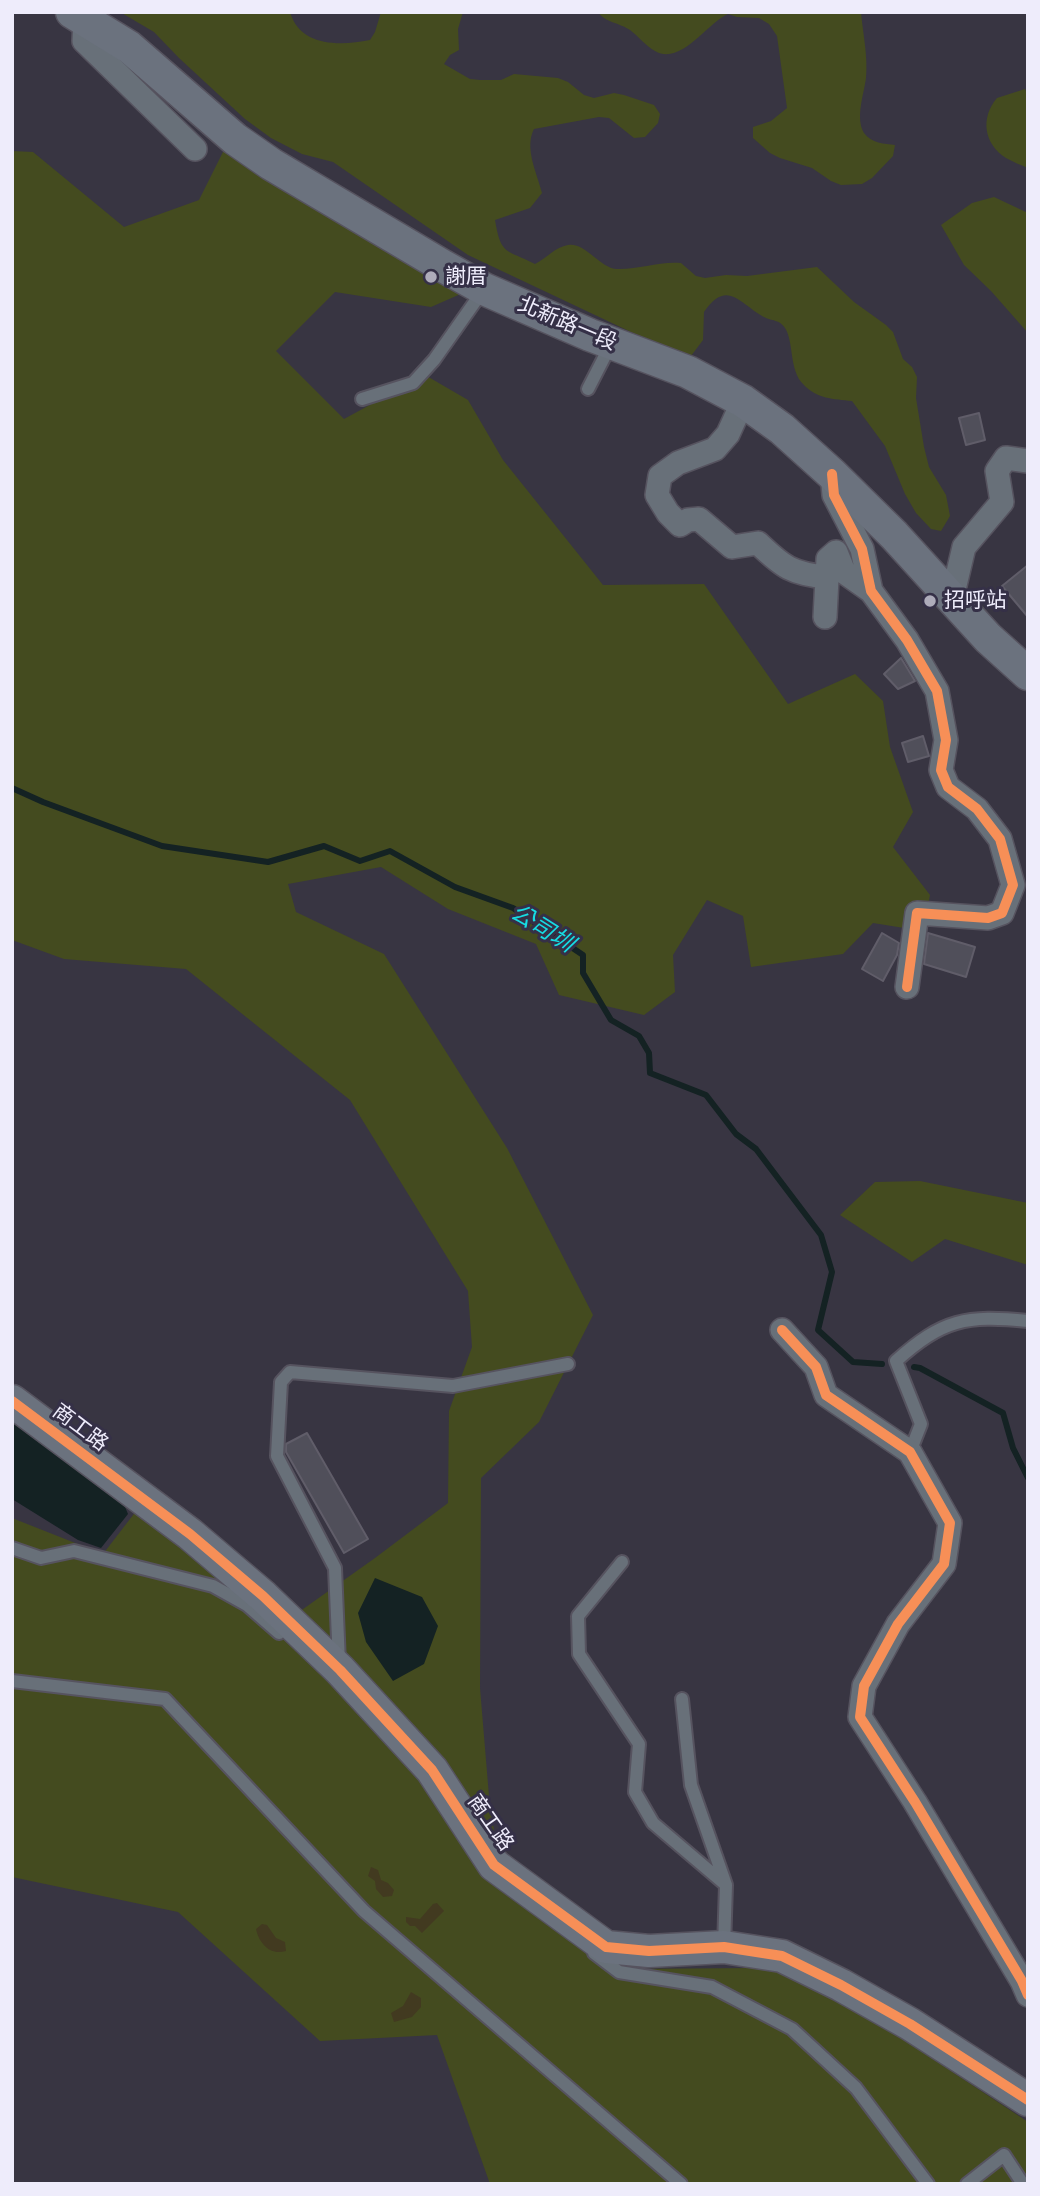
<!DOCTYPE html>
<meta charset="utf-8">
<style>
body{margin:0}
#map{position:relative;width:1040px;height:2196px;overflow:hidden;background:#383542;font-family:"Fira Sans Condensed",sans-serif}
canvas{display:block}
.frame{position:absolute;inset:0;border:14px solid #eeecfb;pointer-events:none}
</style>
<div id="map">
<canvas width="1040" height="2196"></canvas>
<div class="frame"></div>
</div>
<script>
const c = document.querySelector('canvas').getContext('2d');
c.lineJoin = 'round';
function fill(path, color) { c.fillStyle = color; c.fill(path, 'evenodd'); }
function strokePath(path, color, width, dash) { c.strokeStyle = color; c.lineWidth = width; c.lineCap = dash ? 'butt' : 'round'; c.setLineDash(dash || []); c.stroke(path); }
function drawText(font, color, halo, rows, align = 'center') {
  c.font = font + ' "Fira Sans Condensed","Noto Sans TC",sans-serif'; c.lineWidth = 6; c.setLineDash([]); c.textBaseline = 'middle'; c.strokeStyle = halo; c.fillStyle = color; for (const [text, x, y, turn = 0] of rows) {
    c.save(); c.translate(x, y); c.rotate((+turn || 0) * Math.PI / 180); c.textAlign = isNaN(turn) ? turn : align; if (halo) c.strokeText(text, 0, 0); c.fillText(text, 0, 0); c.restore();
  }
}
fill(new Path2D(`
 M 120,12 L 290,12 C 300,47 340,46 370,40 L 375,32 L 381,12 L 463,12 L 458,29 L 459,50 L 450,55 L 444,64 L 470,79 L 480,80 L 501,80 L 514,74 L 558,78 L 568,82 L 584,95 L 594,98 L 614,93 L 624,95 L 654,105 L 660,114 L 658,123 L 645,137 L 634,138 L 609,118 L 599,117 L 534,129 C 524,148 537,173 542,193 L 530,208 L 495,220 C 501,256 506,249 535,264 C 547,258 555,247 568,245 C 585,242 599,267 616,269 C 638,270 659,261 681,263 L 696,276 L 705,278 L 726,275 L 747,276 L 817,267 L 854,302 L 886,325 L 893,332 L 903,359 L 912,367 L 917,377 L 916,398 L 924,447 L 929,467 L 946,495 L 950,516 L 941,531 L 931,529 L 916,513 L 905,494 L 885,446 L 852,401 C 833,399 817,399 803,384 C 789,370 794,342 785,328 C 780,320 773,321 766,318 C 741,306 728,277 704,312 L 703,340 L 691,356 L 631,332 L 468,255 L 333,162 L 302,154 L 271,138 L 245,119 L 179,58 L 154,32 Z
 M 598,12 L 861,12 C 863,35 868,55 866,78 C 864,94 855,118 864,133 C 871,143 885,144 895,145 L 893,156 L 872,178 L 862,184 L 841,185 L 831,181 L 812,168 L 780,158 L 770,153 L 753,138 L 753,127 L 771,121 L 787,108 L 777,36 L 769,24 L 759,18 L 737,17 L 728,14 C 707,23 681,66 655,51 C 646,46 638,36 630,30 C 620,23 604,22 598,12 Z
 M 1025,89 L 1028,96 L 1028,168 C 1021,165 1013,162 1006,158 C 984,144 980,118 997,98 Z
 M 230,138 L 472,289 L 431,307 L 335,292 L 276,351 L 344,419 L 425,375 L 468,400 L 503,460 L 603,585 L 704,584 L 788,704 L 855,674 L 883,701 L 890,747 L 913,812 L 893,847 L 930,895 L 923,931 L 873,923 L 843,954 L 751,967 L 743,916 L 707,900 L 673,955 L 675,992 L 644,1015 L 559,995 L 536,944 L 448,909 L 381,867 L 288,884 L 296,912 L 384,954 L 507,1148 L 593,1315 L 539,1422 L 481,1478 L 480,1688 L 489,1796 L 501,1879 L 428,1772 L 282,1624 L 375,1558 L 448,1503 L 449,1411 L 472,1347 L 468,1291 L 350,1100 L 186,969 L 64,959 L 12,940 L 12,151 L 33,152 L 124,227 L 199,200 Z
 M 994,197 L 1028,213 L 1028,333 L 991,291 L 964,265 L 941,225 L 972,203 Z
 M 920,1181 L 1028,1203 L 1028,1265 L 945,1239 L 912,1262 L 840,1215 L 875,1182 Z
 M 140,1506 L 280,1627 L 425,1776 L 498,1883 L 624,1969 L 759,1968 L 812,1979 L 1028,2122 L 1028,2184 L 490,2184 L 437,2035 L 320,2041 L 178,1912 L 12,1877 L 12,1518 L 103,1554 Z`), '#444b1f');
fill(new Path2D(`
 M 371,1867 L 378,1870 L 381,1880 L 388,1883 L 394,1890 L 392,1896 L 383,1897 L 376,1889 L 375,1881 L 368,1876 Z
 M 437,1903 L 444,1911 L 422,1933 L 415,1926 L 410,1926 L 406,1922 L 406,1917 L 420,1919 L 433,1904 Z
 M 262,1924 L 267,1925 L 276,1938 L 285,1942 L 286,1951 C 270,1956 259,1943 256,1929 Z
 M 411,1992 L 421,1998 L 421,2007 L 412,2017 L 394,2022 L 391,2013 L 403,2006 Z`), '#423a20');
fill(new Path2D(`
 M 12,1420 L 123,1502 L 128,1514 L 101,1548 L 78,1540 L 12,1499 Z
 M 375,1578 L 422,1597 L 438,1626 L 424,1664 L 393,1681 L 366,1642 L 358,1613 Z`), '#142223');
strokePath(new Path2D(`
 M 12,788 L 43,802 L 162,846 L 268,862 L 324,846 L 360,861 L 390,851 L 455,887 L 513,908 L 583,955 L 583,973 L 611,1020 L 639,1036 L 649,1053 L 650,1073 L 706,1095 L 736,1134 L 756,1149 L 821,1235 L 832,1272 L 818,1330 L 853,1362 L 882,1364
 M 914,1367 L 920,1368 L 1003,1413 L 1013,1448 L 1028,1478`), '#142223', 6);
const building = new Path2D(`
 M 979,413 L 985,440 L 966,445 L 959,418 Z
 M 1028,565 L 1028,617 L 1002,586 Z
 M 901,658 L 915,681 L 898,689 L 884,674 Z
 M 923,736 L 929,756 L 908,762 L 902,743 Z
 M 882,933 L 899,943 L 897,955 L 883,981 L 862,969 Z
 M 928,933 L 975,947 L 966,977 L 924,964 Z
 M 307,1433 L 368,1539 L 344,1553 L 286,1452 L 286,1444 Z`);
fill(building, '#504f5a');
strokePath(building, '#605d69', 2);
const lane = new Path2D(`
 M 588,389 L 611,344
 M 362,399 L 413,383 L 434,360 L 484,289
 M 910,1452 L 921,1424 L 896,1361 C 943,1319 966,1315 1028,1321
 M 12,1548 L 41,1558 L 74,1551 L 213,1586 L 247,1605 L 279,1633
 M 622,1562 L 578,1616 L 579,1654 L 639,1744 L 635,1792 L 653,1823 L 726,1885 L 724,1947
 M 339,1663 L 335,1568 L 277,1456 L 281,1382 L 290,1372 L 453,1386 L 568,1364
 M 12,1681 L 165,1699 L 364,1911 L 681,2184
 M 682,1699 L 691,1785 L 726,1885
 M 594,1953 L 619,1972 L 712,1987 L 792,2029 L 856,2088 L 928,2184
 M 967,2184 L 1004,2155 L 1023,2184`);
const street = new Path2D(`
 M 85,19 L 84,41 L 195,149
 M 743,401 L 728,434 L 715,449 L 678,463 L 660,476 L 657,495 L 668,513 L 680,525 L 688,520 L 699,519 L 732,547 L 758,543 C 783,567 792,574 827,577
 M 832,474 L 834,495 L 862,549 L 871,591 L 907,640 L 937,691 L 946,740 L 941,770 L 948,787 L 977,809 L 1000,839 L 1013,885 L 1002,913 L 988,918 L 917,913 L 907,987
 M 952,598 L 964,547 L 1002,502 L 997,471 L 1006,458 L 1028,461
 M 825,617 L 828,559 L 836,552 L 844,572 L 871,591
 M 782,1330 L 816,1367 L 826,1395 L 910,1452 L 950,1523 L 944,1564 L 898,1624 L 864,1686 L 860,1717 L 915,1802 L 1022,1981 L 1028,1995`);
const secondary = new Path2D(`
 M 72,12 L 129,47 L 235,139 L 271,164 L 443,266 L 484,289 L 590,335 L 688,372 L 743,401 L 782,429 L 832,474 L 894,535 L 988,638 L 1028,674
 M 12,1401 L 190,1534 L 263,1596 L 340,1670 L 432,1770 L 494,1865 L 606,1947 L 649,1951 L 724,1947 L 782,1956 L 841,1985 L 910,2024 L 1028,2100`);
strokePath(lane, '#56535f', 16);
strokePath(street, '#56535f', 26);
strokePath(secondary, '#56535f', 35);
strokePath(lane, '#687079', 12);
strokePath(street, '#687079', 23);
strokePath(secondary, '#6b727e', 32);
strokePath(new Path2D(`
 M 832,474 L 834,495 L 862,549 L 871,591 L 907,640 L 937,691 L 946,740 L 941,770 L 948,787 L 977,809 L 1000,839 L 1013,885 L 1002,913 L 988,918 L 917,913 L 907,987
 M 782,1330 L 816,1367 L 826,1395 L 910,1452 L 950,1523 L 944,1564 L 898,1624 L 864,1686 L 860,1717 L 915,1802 L 1022,1981 L 1028,1995
 M 12,1401 L 190,1534 L 263,1596 L 340,1670 L 432,1770 L 494,1865 L 606,1947 L 649,1951 L 724,1947 L 782,1956 L 841,1985 L 910,2024 L 1028,2100`), '#f78f57', 10);
for (const [x, y, r, color] of [
 [431,277,7,"#aeacba"],
 [930,601,7,"#aeacba"]
]) { const dot = new Path2D(); dot.arc(x, y, r, 0, 2 * Math.PI); c.fillStyle = color; c.fill(dot); strokePath(dot, '#353047', 2.5); }
drawText('21px', '#eeecfb', '#353047', [
 ["謝厝",445,277],
 ["招呼站",944,601]
], 'left');
drawText('21px', '#eeecfb', '#353047', [
 ["北新路一段",567,324,23],
 ["商工路",80,1428,37],
 ["商工路",490,1823,55]
]);
drawText('italic 23px', '#16dce3', '#353047', [
 ["公司圳",542,929,32]
]);
</script>
